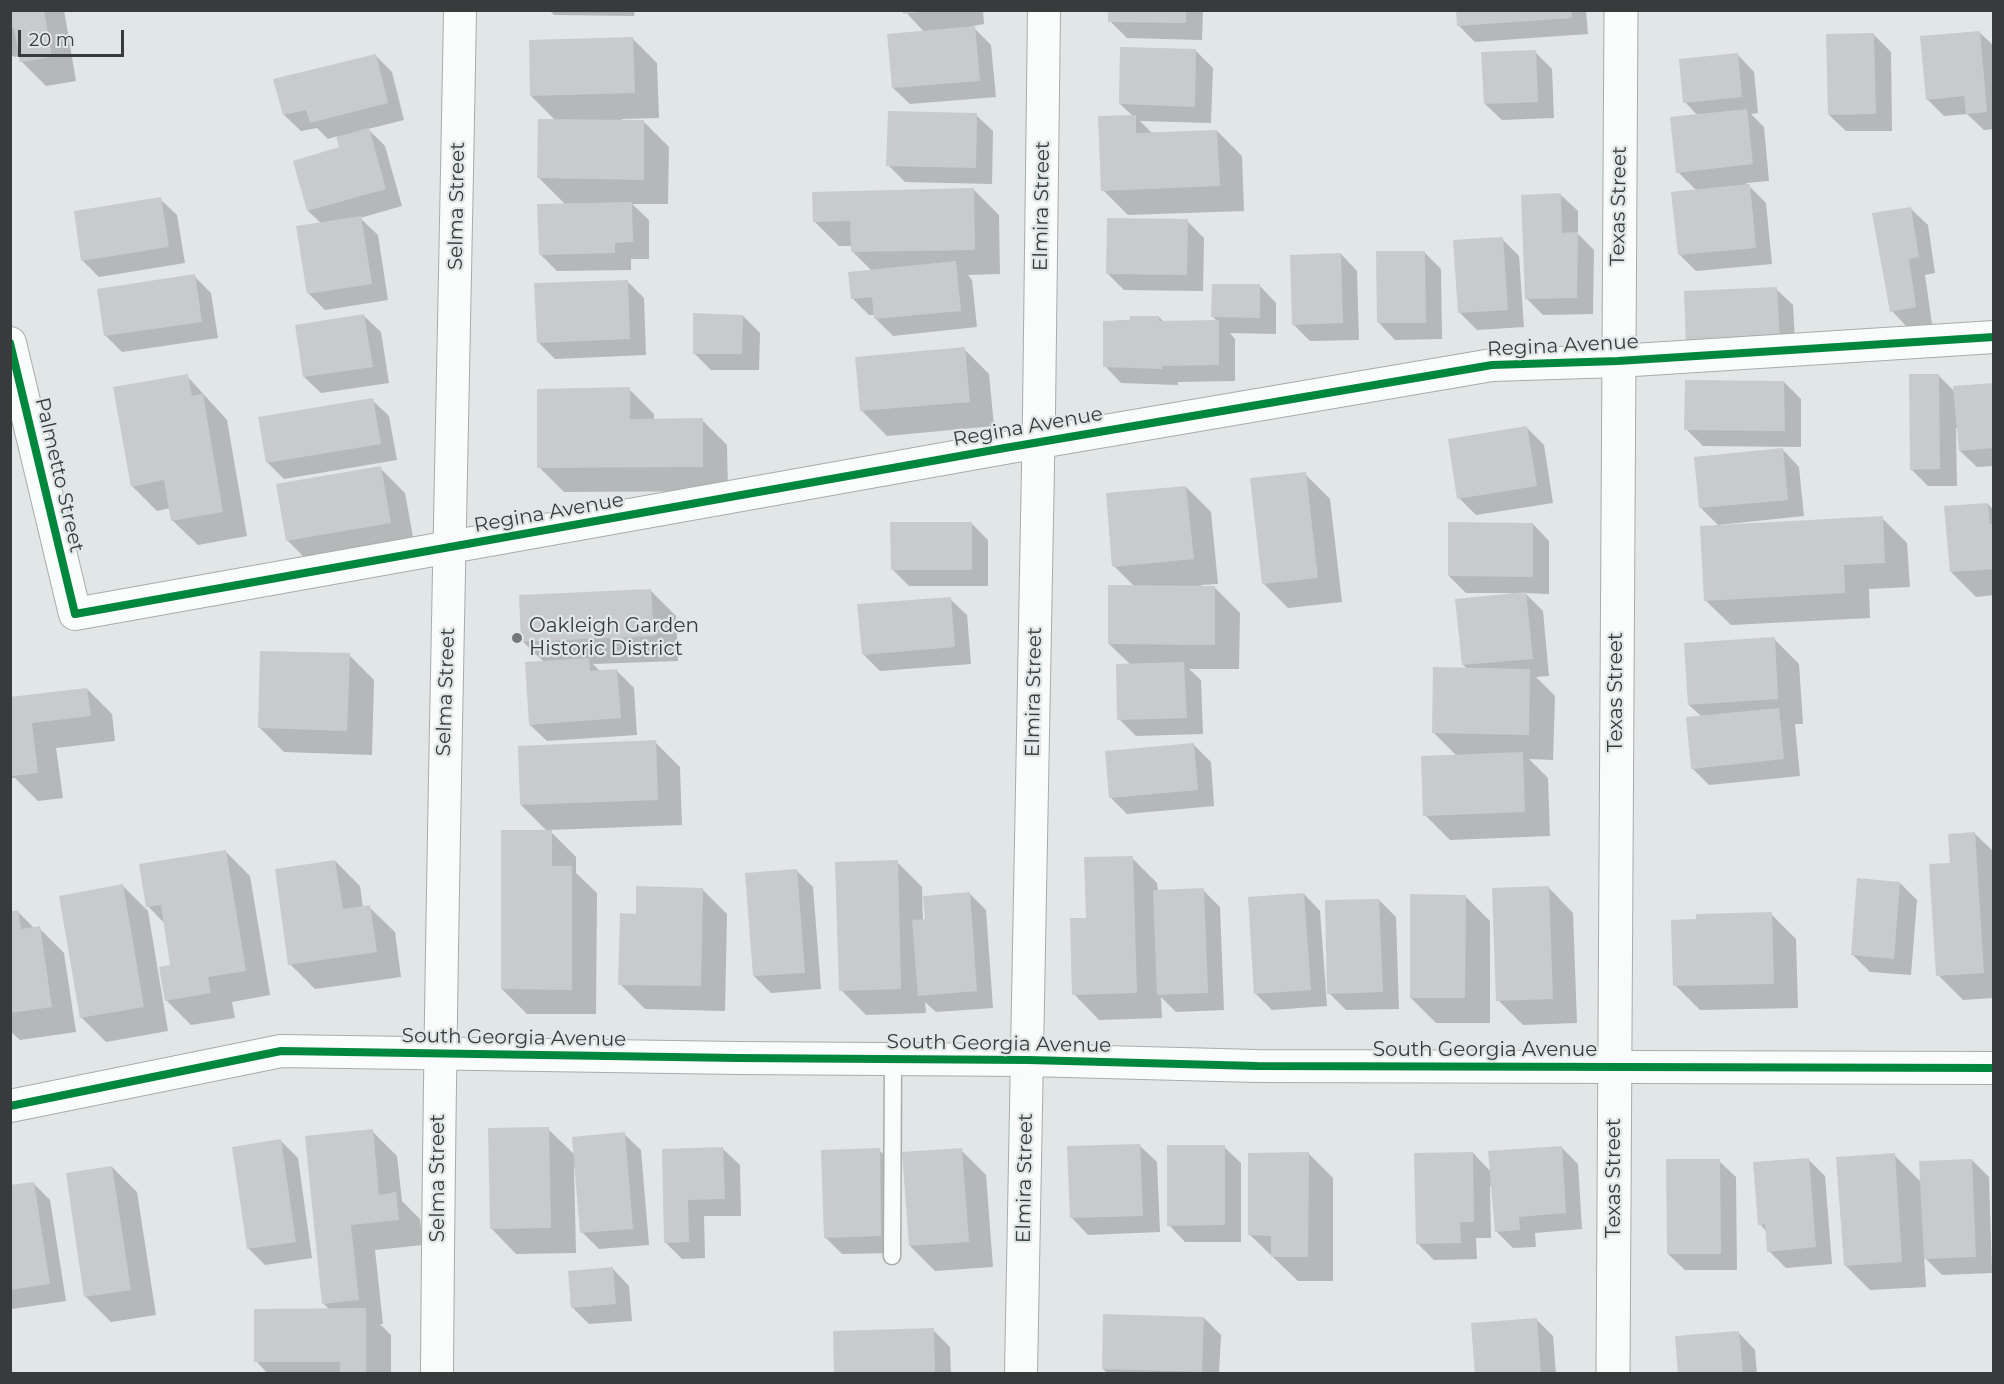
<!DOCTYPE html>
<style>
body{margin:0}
#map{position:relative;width:2004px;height:1384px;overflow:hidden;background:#e1e6e6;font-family:Montserrat,sans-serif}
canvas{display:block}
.frame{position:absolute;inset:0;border:12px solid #383b3b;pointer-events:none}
.scale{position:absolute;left:18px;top:30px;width:106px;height:27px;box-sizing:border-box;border:3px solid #383b3b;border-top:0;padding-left:8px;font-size:18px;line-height:21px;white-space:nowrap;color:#383b3b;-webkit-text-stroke:4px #e0e7e7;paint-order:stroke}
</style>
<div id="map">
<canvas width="2004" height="1384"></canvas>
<div class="frame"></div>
<div class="scale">20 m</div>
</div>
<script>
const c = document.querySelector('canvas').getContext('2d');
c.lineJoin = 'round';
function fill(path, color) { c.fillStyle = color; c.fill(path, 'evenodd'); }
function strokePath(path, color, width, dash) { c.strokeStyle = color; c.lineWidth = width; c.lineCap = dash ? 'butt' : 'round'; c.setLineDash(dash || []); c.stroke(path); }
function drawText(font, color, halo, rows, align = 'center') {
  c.font = font + ' Montserrat,sans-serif'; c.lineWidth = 4.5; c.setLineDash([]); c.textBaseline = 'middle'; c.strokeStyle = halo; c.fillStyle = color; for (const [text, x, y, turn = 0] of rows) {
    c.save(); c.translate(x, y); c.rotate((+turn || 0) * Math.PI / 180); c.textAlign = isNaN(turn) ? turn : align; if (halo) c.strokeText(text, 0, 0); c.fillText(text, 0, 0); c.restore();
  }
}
fill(new Path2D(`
 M 10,10 L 64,10 L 76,81 L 46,86 L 21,61 L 20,56 L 14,57 L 10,53 Z
 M 549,10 L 635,10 L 634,16 L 554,15 Z
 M 904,10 L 983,10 L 984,24 L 972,26 L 991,45 L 996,97 L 910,104 L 893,88 L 924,32 Z
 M 1110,10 L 1203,10 L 1202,40 L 1127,38 L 1110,21 Z
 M 1457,10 L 1586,10 L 1588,34 L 1475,42 L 1458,25 Z
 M 1979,32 L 1994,46 L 1994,129 L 1984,130 L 1967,114 L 1944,116 L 1927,99 Z
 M 1874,35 L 1891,52 L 1892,131 L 1846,131 L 1829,115 Z
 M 632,38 L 657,63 L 659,118 L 622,119 L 622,121 L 644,122 L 669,147 L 668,204 L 632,204 L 649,220 L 649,259 L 631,259 L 631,270 L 557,271 L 540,254 L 566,205 L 539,178 L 556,121 L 531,96 Z
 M 1196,51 L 1213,68 L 1211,123 L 1140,121 L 1153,134 L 1217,131 L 1242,156 L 1244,211 L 1128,215 L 1103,190 L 1133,116 L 1120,104 Z
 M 1535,52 L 1552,69 L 1554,118 L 1502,120 L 1485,104 Z
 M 375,55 L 392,72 L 404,120 L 368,129 L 385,146 L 402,206 L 360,218 L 378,235 L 388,300 L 325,310 L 308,293 L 322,224 L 308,211 L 341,148 L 338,136 L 328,139 L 317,128 L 301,131 L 284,115 Z
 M 1738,55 L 1754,72 L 1758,113 L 1751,114 L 1764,127 L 1769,181 L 1746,183 L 1766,203 L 1772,264 L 1696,271 L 1679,254 L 1697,191 L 1678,172 L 1698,116 L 1685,102 Z
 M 976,115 L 993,131 L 992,184 L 905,182 L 888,165 Z
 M 974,190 L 999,215 L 1000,274 L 968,275 L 972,280 L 977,327 L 893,336 L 876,319 L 875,315 L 869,315 L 853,299 L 872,271 L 852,251 L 852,246 L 839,246 L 814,221 Z
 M 1561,195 L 1578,211 L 1578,234 L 1594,250 L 1593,314 L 1543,315 L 1526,298 Z
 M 160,199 L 177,215 L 185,263 L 99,277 L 82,260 Z
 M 1911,209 L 1928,225 L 1935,273 L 1925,275 L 1932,324 L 1908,328 L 1892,311 Z
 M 1187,221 L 1204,238 L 1203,291 L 1124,290 L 1107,273 Z
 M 1502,239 L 1519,256 L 1524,327 L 1477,330 L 1460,313 Z
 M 1424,252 L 1441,269 L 1442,339 L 1395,340 L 1379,323 Z
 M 1341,254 L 1357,271 L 1359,340 L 1310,341 L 1293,324 Z
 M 194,276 L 211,293 L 218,338 L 122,352 L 105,335 Z
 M 627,281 L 644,298 L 646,355 L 555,359 L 538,342 Z
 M 1260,286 L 1276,303 L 1276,334 L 1230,333 L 1235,339 L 1235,381 L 1178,382 L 1178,385 L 1121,383 L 1105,366 L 1104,322 L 1159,317 L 1164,322 L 1218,322 L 1212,316 Z
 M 1776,289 L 1793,305 L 1796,358 L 1705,363 Z
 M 364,316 L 381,332 L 389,383 L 321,393 L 304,377 Z
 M 743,316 L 760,333 L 759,370 L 711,370 L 694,353 Z
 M 964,349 L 989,374 L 994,426 L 887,436 L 862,411 Z
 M 187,376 L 227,420 L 247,536 L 198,545 L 172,520 L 170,508 L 157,511 L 132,486 Z
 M 1939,376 L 1955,392 L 1994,384 L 1994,466 L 1977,467 L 1960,451 L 1958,428 L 1956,428 L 1957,486 L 1928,486 L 1911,469 Z
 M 1784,382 L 1801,399 L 1801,447 L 1703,446 L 1686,429 Z
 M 629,389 L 654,414 L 654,420 L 702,420 L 727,445 L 728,491 L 564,492 L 539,467 Z
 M 372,400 L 389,416 L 397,460 L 284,479 L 267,462 Z
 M 1527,428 L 1544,445 L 1553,503 L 1476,515 L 1459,498 Z
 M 1783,450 L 1799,467 L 1804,516 L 1718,525 L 1700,507 Z
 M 380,468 L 405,493 L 415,548 L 312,565 L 287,540 Z
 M 1305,474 L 1330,499 L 1342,602 L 1288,608 L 1263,583 Z
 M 1186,487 L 1211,512 L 1218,584 L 1201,585 L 1201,587 L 1215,588 L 1240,613 L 1239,669 L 1189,669 L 1201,680 L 1203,734 L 1136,736 L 1119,719 L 1131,665 L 1109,644 L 1135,587 L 1114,566 Z
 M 1988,504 L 1994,510 L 1994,595 L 1976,597 L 1951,572 Z
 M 1882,518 L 1907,543 L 1910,587 L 1869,589 L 1870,618 L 1731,625 L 1705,600 Z
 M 971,523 L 988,540 L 988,586 L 909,586 L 892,569 Z
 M 1533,524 L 1549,541 L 1549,594 L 1525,593 L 1543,611 L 1549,676 L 1536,677 L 1555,696 L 1553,760 L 1529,759 L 1548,778 L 1550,836 L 1450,840 L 1425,815 L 1457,756 L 1434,733 L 1468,669 L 1463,665 L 1511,595 L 1511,593 L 1466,593 L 1449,576 Z
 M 651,591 L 676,616 L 678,661 L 593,664 L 601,672 L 617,671 L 634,688 L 637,735 L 547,741 L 530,725 L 544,662 L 522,641 Z
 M 950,599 L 967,615 L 971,664 L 880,671 L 863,654 Z
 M 1774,639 L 1799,664 L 1803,724 L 1795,724 L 1800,776 L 1709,785 L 1692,768 L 1702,717 L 1689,705 Z
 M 349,655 L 374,680 L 372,755 L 284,752 L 259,727 Z
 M 87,689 L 112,714 L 115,741 L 56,748 L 63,798 L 38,801 L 15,778 L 10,778 L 10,698 Z
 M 655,742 L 680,767 L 682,825 L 549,830 L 576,857 L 576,873 L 597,893 L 596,1014 L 527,1014 L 502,989 L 548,832 L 521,805 Z
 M 1194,745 L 1211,762 L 1214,806 L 1127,814 L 1110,797 Z
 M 1975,834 L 1994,852 L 1994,998 L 1963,1000 L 1938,975 L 1952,864 Z
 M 225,851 L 250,876 L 270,995 L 232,1002 L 235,1018 L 191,1025 L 166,1000 L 172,967 L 165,924 L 148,906 Z
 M 1132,858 L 1157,883 L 1158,891 L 1203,890 L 1220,907 L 1224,1010 L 1176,1012 L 1161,997 L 1162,1018 L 1099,1020 L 1074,994 L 1088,919 Z
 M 335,861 L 360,886 L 363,908 L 369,907 L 395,932 L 401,977 L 315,989 L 290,964 Z
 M 897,862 L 922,887 L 923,921 L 969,893 L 986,910 L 993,1008 L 936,1012 L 925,1002 L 926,1013 L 866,1015 L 841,990 Z
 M 797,871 L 813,887 L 821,989 L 771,993 L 754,976 Z
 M 1900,883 L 1917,900 L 1911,975 L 1870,972 L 1853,955 Z
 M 123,886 L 148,911 L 168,1031 L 106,1042 L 81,1017 Z
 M 1548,887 L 1573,913 L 1577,1023 L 1523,1025 L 1498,1000 Z
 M 702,889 L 727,914 L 725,1011 L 645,1009 L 620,984 L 637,916 Z
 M 1304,894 L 1320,911 L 1327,1006 L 1272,1010 L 1255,993 Z
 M 1465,896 L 1490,921 L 1490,1023 L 1436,1023 L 1411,998 Z
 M 1379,900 L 1396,917 L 1399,1009 L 1346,1010 L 1329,993 Z
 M 18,912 L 34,928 L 39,928 L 64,953 L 76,1032 L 20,1040 L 10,1031 L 10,913 Z
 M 1771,914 L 1796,939 L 1798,1008 L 1700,1010 L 1675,985 Z
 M 548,1129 L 575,1155 L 624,1134 L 641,1150 L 649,1245 L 599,1249 L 582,1232 L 576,1168 L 574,1168 L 576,1253 L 516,1254 L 491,1228 Z
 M 372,1131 L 397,1156 L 402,1201 L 420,1219 L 423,1245 L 375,1250 L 383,1324 L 380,1324 L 391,1335 L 391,1374 L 268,1374 L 256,1361 L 330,1310 L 323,1303 Z
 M 281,1141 L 298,1158 L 312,1258 L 265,1265 L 248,1248 Z
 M 1140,1146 L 1157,1162 L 1160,1232 L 1088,1235 L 1072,1218 Z
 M 1224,1147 L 1241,1163 L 1241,1242 L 1185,1242 L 1169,1225 Z
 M 1561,1147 L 1578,1164 L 1582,1229 L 1535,1233 L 1536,1247 L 1513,1248 L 1496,1231 L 1492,1185 L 1490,1186 L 1491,1238 L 1476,1238 L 1477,1259 L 1434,1260 L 1417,1243 L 1473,1153 L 1491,1172 Z
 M 723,1149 L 740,1165 L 741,1216 L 704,1216 L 705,1258 L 682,1259 L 665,1242 L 663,1150 Z
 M 879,1150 L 896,1167 L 898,1253 L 842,1254 L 825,1237 Z
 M 961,1150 L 986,1175 L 993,1267 L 935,1271 L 910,1246 Z
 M 1308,1153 L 1333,1178 L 1333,1281 L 1298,1281 L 1250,1235 Z
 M 1894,1155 L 1922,1183 L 1972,1160 L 1989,1177 L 1992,1273 L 1942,1275 L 1924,1257 L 1926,1287 L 1870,1290 L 1845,1265 Z
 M 1808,1159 L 1825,1176 L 1832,1264 L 1786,1268 L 1769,1251 L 1767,1232 L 1760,1224 Z
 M 1719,1161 L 1736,1177 L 1737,1270 L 1685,1270 L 1668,1254 Z
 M 112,1167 L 137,1192 L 156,1315 L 111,1322 L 86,1297 Z
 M 33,1183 L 50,1200 L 66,1301 L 12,1309 L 10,1200 Z
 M 613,1269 L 629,1286 L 632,1321 L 589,1324 L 572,1307 Z
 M 1204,1318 L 1221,1335 L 1219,1374 L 1108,1374 L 1103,1369 Z
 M 1536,1319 L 1553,1336 L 1556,1374 L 1477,1374 Z
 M 933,1330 L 950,1347 L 951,1374 L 836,1374 Z
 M 1739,1333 L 1755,1350 L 1757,1374 L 1680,1374 Z`), '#0003');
fill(new Path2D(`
 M 10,10 L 44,10 L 52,57 L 20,62 L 14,28 L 10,28 Z
 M 903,10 L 920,10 L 920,12 L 903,14 Z
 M 1108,10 L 1186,10 L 1186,23 L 1108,22 Z
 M 1456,10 L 1571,10 L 1572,18 L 1457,26 Z
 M 975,26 L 980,81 L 892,88 L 887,34 Z
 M 1980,31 L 1987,112 L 1966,114 L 1964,96 L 1926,100 L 1920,36 Z
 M 1874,33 L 1876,114 L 1828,115 L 1826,34 Z
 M 633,37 L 635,93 L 530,96 L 529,40 Z
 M 1120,47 L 1196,49 L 1195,107 L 1119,104 Z
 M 1536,50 L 1538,102 L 1484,104 L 1481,52 Z
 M 1738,53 L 1742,97 L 1683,103 L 1679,59 Z
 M 376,54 L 388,103 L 310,123 L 306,110 L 283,115 L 273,79 Z
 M 1747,109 L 1753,164 L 1676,173 L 1670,117 Z
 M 888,111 L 977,113 L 976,168 L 886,166 Z
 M 1136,115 L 1136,133 L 1217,130 L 1220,186 L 1101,191 L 1098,116 Z
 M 538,119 L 644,120 L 644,180 L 537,178 Z
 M 369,128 L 386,189 L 307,211 L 293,161 L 339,147 L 336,137 Z
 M 1750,184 L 1756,248 L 1678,255 L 1671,192 Z
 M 974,188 L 975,250 L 851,252 L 850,221 L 813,222 L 812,192 Z
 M 1561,193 L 1562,233 L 1578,232 L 1577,298 L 1525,299 L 1521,195 Z
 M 161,197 L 169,247 L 81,261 L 74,211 Z
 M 632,202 L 633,242 L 615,243 L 615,253 L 539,255 L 537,204 Z
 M 1911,207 L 1919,257 L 1909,259 L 1916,307 L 1890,312 L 1872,213 Z
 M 361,216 L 372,284 L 307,294 L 296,226 Z
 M 1107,218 L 1188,219 L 1187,275 L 1106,274 Z
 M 1503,237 L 1508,310 L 1458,313 L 1453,240 Z
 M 1376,251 L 1425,251 L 1426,323 L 1377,323 Z
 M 1341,253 L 1343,323 L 1292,325 L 1290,255 Z
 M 956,261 L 961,311 L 874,319 L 872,297 L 851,299 L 848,272 Z
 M 195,274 L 202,322 L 104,336 L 97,289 Z
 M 628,280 L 630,339 L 537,343 L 534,283 Z
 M 1212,284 L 1260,284 L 1260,318 L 1211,317 Z
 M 1777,287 L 1780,342 L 1686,346 L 1684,291 Z
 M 693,313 L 743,315 L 742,354 L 693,354 Z
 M 364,314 L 373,367 L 303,377 L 295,325 Z
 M 1130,316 L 1159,316 L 1159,321 L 1219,320 L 1219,365 L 1162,366 L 1162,369 L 1103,367 L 1103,321 L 1130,320 Z
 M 965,347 L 970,402 L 860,411 L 855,357 Z
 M 188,374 L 192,396 L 203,394 L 223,512 L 171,521 L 164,480 L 131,487 L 113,387 Z
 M 1909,374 L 1939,374 L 1940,469 L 1910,470 Z
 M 1685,380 L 1784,381 L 1785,431 L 1684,430 Z
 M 1994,383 L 1994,448 L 1959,451 L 1953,386 Z
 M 630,387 L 630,419 L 703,418 L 703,467 L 537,468 L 537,389 Z
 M 373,398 L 381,444 L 266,463 L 258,417 Z
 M 1527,426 L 1537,486 L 1457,499 L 1448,439 Z
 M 1783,448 L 1788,500 L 1699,508 L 1694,457 Z
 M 381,466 L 391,523 L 286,541 L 276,484 Z
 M 1306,472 L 1318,578 L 1262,584 L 1250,478 Z
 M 1186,486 L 1194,559 L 1112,567 L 1106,493 Z
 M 1988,503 L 1990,524 L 1994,524 L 1994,569 L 1950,572 L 1944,506 Z
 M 1883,516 L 1885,563 L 1844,565 L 1845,593 L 1704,601 L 1700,526 Z
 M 890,522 L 972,522 L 972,570 L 891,570 Z
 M 1448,522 L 1533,523 L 1533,577 L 1448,576 Z
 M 1108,585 L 1215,586 L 1215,645 L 1108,644 Z
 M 651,589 L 654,636 L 521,642 L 519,595 Z
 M 1526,592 L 1533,659 L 1462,665 L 1455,599 Z
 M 951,597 L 955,647 L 862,655 L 857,604 Z
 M 1775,637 L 1778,699 L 1688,705 L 1684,643 Z
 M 260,651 L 350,653 L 347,731 L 258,728 Z
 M 589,658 L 590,671 L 617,669 L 621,718 L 529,725 L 525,662 Z
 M 1184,662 L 1187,718 L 1117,720 L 1116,664 Z
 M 1433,667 L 1530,669 L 1529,735 L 1432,733 Z
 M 87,688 L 91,716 L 32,723 L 38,773 L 12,776 L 10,697 Z
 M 1779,708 L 1784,759 L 1691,769 L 1686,717 Z
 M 656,740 L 658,800 L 520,805 L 518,746 Z
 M 1194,743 L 1198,790 L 1109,798 L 1105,751 Z
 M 1523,752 L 1525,812 L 1423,816 L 1421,756 Z
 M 501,830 L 552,830 L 552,866 L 572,866 L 572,990 L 501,989 Z
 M 1975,832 L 1984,973 L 1936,976 L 1929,864 L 1950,863 L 1948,834 Z
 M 226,850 L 246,971 L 208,977 L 211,993 L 165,1001 L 159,967 L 170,965 L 161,905 L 146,907 L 139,864 Z
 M 1133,856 L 1137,993 L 1072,995 L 1070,918 L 1086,918 L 1084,857 Z
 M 335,860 L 343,909 L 370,905 L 377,952 L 288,965 L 275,869 Z
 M 898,860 L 901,989 L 839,991 L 835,862 Z
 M 797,869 L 805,973 L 753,976 L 745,873 Z
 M 1857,878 L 1900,882 L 1894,959 L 1851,955 Z
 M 123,884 L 144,1007 L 80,1018 L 59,896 Z
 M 636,886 L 703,888 L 701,986 L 618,985 L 620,913 L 636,914 Z
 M 1549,886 L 1553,999 L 1496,1001 L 1492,888 Z
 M 1204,888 L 1208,993 L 1157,995 L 1153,890 Z
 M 970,892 L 977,991 L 918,996 L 912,920 L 925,919 L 923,896 Z
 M 1304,893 L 1311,990 L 1254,994 L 1248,897 Z
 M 1410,894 L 1466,895 L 1465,998 L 1410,998 Z
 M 1379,899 L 1383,992 L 1327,994 L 1325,900 Z
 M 18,910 L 21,929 L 40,926 L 52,1007 L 10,1013 L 10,912 Z
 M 1772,912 L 1774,984 L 1673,986 L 1671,920 L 1696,919 L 1696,914 Z
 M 549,1127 L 551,1228 L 490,1229 L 488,1128 Z
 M 373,1129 L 379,1195 L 396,1192 L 399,1220 L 351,1225 L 359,1300 L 322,1304 L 305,1136 Z
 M 625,1132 L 633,1229 L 580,1233 L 572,1137 Z
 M 281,1139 L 296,1242 L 247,1249 L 232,1147 Z
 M 1140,1144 L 1143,1216 L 1070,1218 L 1067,1146 Z
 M 1167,1145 L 1225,1145 L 1225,1225 L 1167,1226 Z
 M 1562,1146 L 1566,1213 L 1519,1217 L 1520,1230 L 1495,1232 L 1488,1151 Z
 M 723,1147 L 725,1199 L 688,1200 L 689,1242 L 664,1243 L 662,1149 Z
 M 880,1148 L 881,1236 L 824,1238 L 821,1150 Z
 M 962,1148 L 969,1242 L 909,1246 L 902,1152 Z
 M 1309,1152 L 1308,1257 L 1271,1257 L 1271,1236 L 1248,1235 L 1248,1153 Z
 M 1473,1152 L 1474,1222 L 1460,1222 L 1461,1243 L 1416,1244 L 1414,1153 Z
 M 1895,1153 L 1902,1262 L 1844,1266 L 1836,1157 Z
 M 1809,1158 L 1816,1247 L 1767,1252 L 1765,1224 L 1758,1225 L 1753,1162 Z
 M 1666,1159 L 1720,1159 L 1721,1254 L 1667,1254 Z
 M 1972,1159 L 1976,1257 L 1924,1259 L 1919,1161 Z
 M 112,1166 L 131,1290 L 84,1297 L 66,1173 Z
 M 34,1182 L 50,1284 L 10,1290 L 10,1185 Z
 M 613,1267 L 616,1304 L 571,1308 L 568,1271 Z
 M 366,1308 L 366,1374 L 340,1374 L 340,1362 L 254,1362 L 254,1309 Z
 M 1103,1314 L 1204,1317 L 1202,1372 L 1102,1369 Z
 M 1537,1318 L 1541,1374 L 1475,1374 L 1471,1323 Z
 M 934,1328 L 935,1374 L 834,1374 L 833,1331 Z
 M 1739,1331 L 1743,1374 L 1678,1374 L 1675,1336 Z`), '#c9cacb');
const lane = new Path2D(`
 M 892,1256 L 893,1059`);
const street = new Path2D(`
 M 10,343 L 75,614 L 999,449 L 1492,365 L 1618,361 L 1994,337
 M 10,1106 L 281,1051 L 737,1058 L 1028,1060 L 1257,1066 L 1994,1068
 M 437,1374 C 440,919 452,465 460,10
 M 1021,1374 L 1039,413 L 1044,10`);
const secondary = new Path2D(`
 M 1613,1374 L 1621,10`);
strokePath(lane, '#a8acac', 19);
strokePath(street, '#a8acac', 34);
strokePath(secondary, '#a8acac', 35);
strokePath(lane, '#fafbfb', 16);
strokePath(street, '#fafbfb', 32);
strokePath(secondary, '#fafbfb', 33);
strokePath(new Path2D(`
 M 10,343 L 75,614 L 999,449 L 1492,365 L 1618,361 L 1994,337
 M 10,1106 L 281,1051 L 737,1058 L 1028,1060 L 1257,1066 L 1994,1068`), '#00873e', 8);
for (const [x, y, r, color] of [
 [517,638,6,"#737777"]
]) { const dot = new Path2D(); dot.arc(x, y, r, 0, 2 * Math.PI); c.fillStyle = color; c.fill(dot); strokePath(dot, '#e0e7e7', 2); }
drawText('20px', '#383b3b', '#e0e7e7', [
 ["Selma Street",457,206,-89],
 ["Elmira Street",1042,206,-89],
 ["Texas Street",1619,206,-89],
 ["Regina Avenue",1563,346,-3],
 ["Regina Avenue",1028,427,-10],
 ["Palmetto Street",59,475,77],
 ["Regina Avenue",549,513,-10],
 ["Selma Street",446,692,-88],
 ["Elmira Street",1034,692,-89],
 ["Texas Street",1616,692,-90],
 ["South Georgia Avenue",514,1038,1],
 ["South Georgia Avenue",999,1044,1],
 ["South Georgia Avenue",1485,1050],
 ["Selma Street",438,1178,-90],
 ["Elmira Street",1025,1178,-89],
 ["Texas Street",1614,1178,-90]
]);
drawText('20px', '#383b3b', '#e0e7e7', [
 ["Oakleigh Garden",529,626],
 ["Historic District",529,649]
], 'left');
</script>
